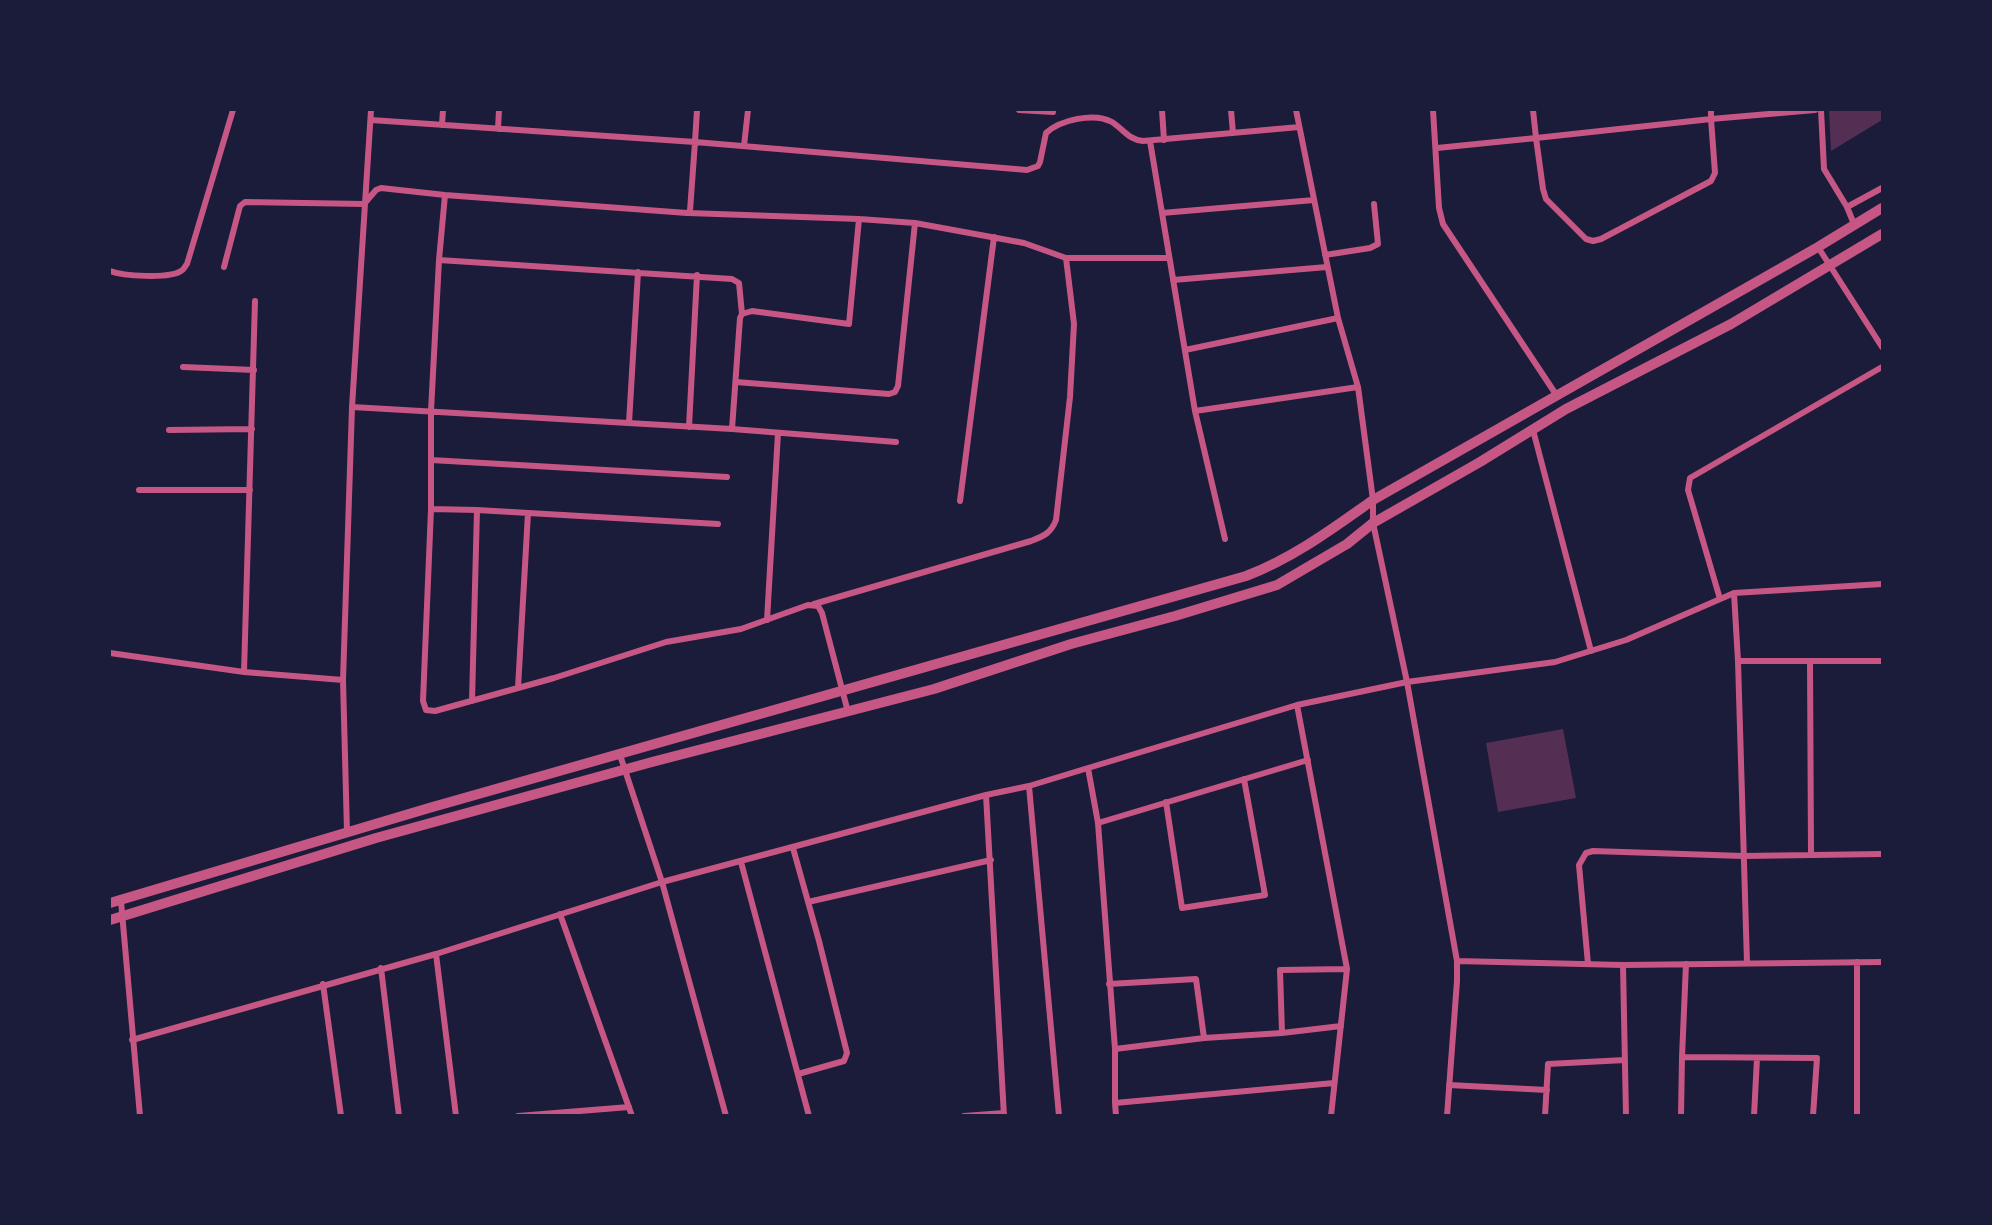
<!DOCTYPE html>
<style>
body{margin:0}
#map{position:relative;width:1992px;height:1225px;overflow:hidden;background:#1b1b3a;font-family:Roboto,sans-serif}
canvas{display:block}
.frame{position:absolute;inset:0;border:111px solid #1b1b3a;pointer-events:none}
</style>
<div id="map">
<canvas width="1992" height="1225"></canvas>
<div class="frame"></div>
</div>
<script>
const c = document.querySelector('canvas').getContext('2d');
c.lineJoin = 'round';
function fill(path, color) { c.fillStyle = color; c.fill(path, 'evenodd'); }
function strokePath(path, color, width, dash) { c.strokeStyle = color; c.lineWidth = width; c.lineCap = dash ? 'butt' : 'round'; c.setLineDash(dash || []); c.stroke(path); }
fill(new Path2D(`
 M 1829,110 L 1882,110 L 1882,120 L 1831,151 Z
 M 1563,729 L 1576,798 L 1498,812 L 1486,743 Z`), '#542f53');
strokePath(new Path2D(`
 M 1019,110 L 1053,112
 M 1162,110 L 1164,140
 M 1231,110 L 1233,133
 M 1296,110 L 1338,318 L 1358,387 L 1373,500 L 1373,523 L 1407,682 L 1457,961 L 1457,981 L 1447,1116
 M 1433,110 L 1439,208 L 1443,224 L 1557,396
 M 1711,110 L 1711,119 L 1815,110
 M 1821,110 L 1824,169 L 1847,207 L 1854,224
 M 1711,119 L 1715,173 L 1711,181 L 1601,239 L 1593,241 L 1586,239 L 1546,199 L 1543,189 L 1536,138 Z
 M 371,120 L 695,142 L 697,110
 M 442,125 L 443,110
 M 498,129 L 499,110
 M 1150,141 L 1195,411 L 1225,539
 M 744,146 L 748,110
 M 1437,148 L 1536,138 L 1533,110
 M 445,195 L 439,260 L 431,411 L 431,509 L 423,701 L 426,710 L 435,711 L 554,678 L 666,642 L 741,629 L 808,605 L 818,606 L 822,613 L 848,712
 M 1847,207 L 1882,188
 M 688,213 L 859,219 L 915,223 L 1024,243 L 1066,258 L 1169,258
 M 1162,213 L 1314,200
 M 1818,247 L 1882,347
 M 1325,255 L 1370,248 L 1378,244 L 1374,204
 M 439,260 L 732,279 L 739,283 L 742,314
 M 224,267 L 240,206 L 245,202 L 364,204 L 376,190 L 381,188 L 445,195 L 687,213 L 690,211 L 695,142 L 1027,170 L 1038,166 L 1040,162 L 1046,133 C 1060,120 1094,112 1112,122 C 1123,129 1129,140 1143,141 L 1299,127
 M 110,271 C 123,276 169,279 181,271 C 184,270 185,266 187,264 L 233,110
 M 1173,280 L 1327,267
 M 1185,350 L 1338,318
 M 183,367 L 254,370
 M 736,382 L 889,394 L 895,392 L 898,386 L 915,223
 M 352,407 L 732,429 L 896,442
 M 1195,411 L 1358,387
 M 629,423 L 638,272
 M 689,427 L 697,275
 M 732,429 L 740,318 L 742,314 L 752,311 L 849,324 L 859,219
 M 169,430 L 252,429
 M 1533,430 L 1591,651
 M 431,460 L 727,477
 M 139,490 L 250,490
 M 960,501 L 994,237
 M 431,509 L 477,510 L 718,524
 M 1734,593 L 1738,661
 M 1720,599 L 1688,490 L 1690,478 L 1882,367
 M 814,604 L 1031,541 C 1044,536 1051,533 1056,520 L 1070,397 L 1074,324 L 1066,258
 M 767,620 L 778,433
 M 110,653 L 244,672 L 343,680
 M 1810,661 L 1811,855
 M 244,672 L 255,301
 M 518,688 L 528,513
 M 472,701 L 477,510
 M 1297,705 L 1088,768 L 1098,823 L 1115,1049 L 1115,1103 L 1334,1083
 M 620,755 L 662,882 L 726,1116
 M 1029,786 L 1059,1116
 M 986,795 L 1004,1116
 M 1166,802 L 1182,908 L 1265,895 L 1244,779
 M 1098,823 L 1308,760
 M 347,832 L 343,680 L 352,407 L 371,110
 M 793,848 L 819,941 L 847,1053 L 844,1061 L 798,1074
 M 741,862 L 809,1116
 M 121,901 L 140,1116
 M 808,902 L 991,860
 M 560,914 L 632,1116
 M 436,954 L 456,1116
 M 1457,961 L 1623,965 L 1882,962
 M 1747,963 L 1738,661 L 1882,661
 M 1588,964 L 1579,865 L 1586,853 L 1593,851 L 1743,856 L 1882,854
 M 1686,964 L 1682,1057 L 1817,1058 L 1813,1116
 M 1623,965 L 1626,1116
 M 381,968 L 399,1116
 M 323,984 L 341,1116
 M 1109,984 L 1196,979 L 1204,1038 L 1115,1049
 M 1341,1026 L 1282,1033 L 1280,970 L 1347,969
 M 1204,1038 L 1282,1033
 M 132,1040 L 436,954 L 662,882 L 986,795 L 1029,786 L 1088,768
 M 1449,1085 L 1547,1090
 M 1115,1103 L 1116,1116
 M 518,1116 L 629,1107
 M 964,1116 L 1004,1113
 M 1331,1116 L 1347,969 L 1297,705 L 1407,682 L 1555,662 L 1626,640 L 1734,593 L 1882,584
 M 1545,1116 L 1548,1064 L 1625,1060
 M 1681,1116 L 1682,1057
 M 1754,1116 L 1757,1058
 M 1857,1116 L 1857,962`), '#c65784', 6);
strokePath(new Path2D(`
 M 110,903 L 429,808 L 1246,576 C 1293,558 1332,529 1373,500 L 1818,247 L 1882,208
 M 110,920 L 376,838 L 652,762 L 934,689 L 1071,644 L 1175,616 L 1277,585 L 1347,544 L 1373,523 L 1480,462 L 1566,409 L 1731,324 L 1882,234`), '#c65784', 10);
</script>
